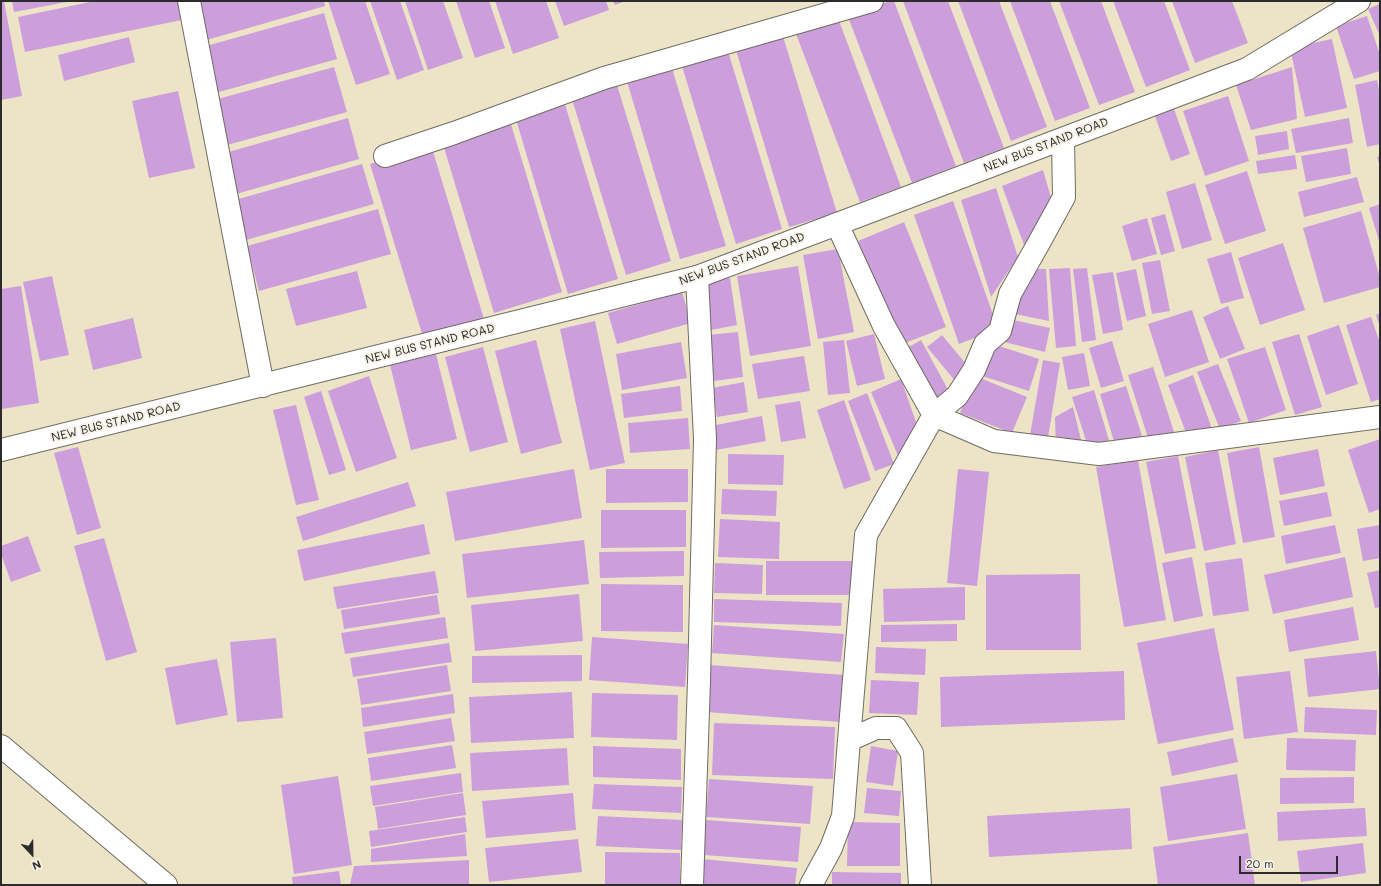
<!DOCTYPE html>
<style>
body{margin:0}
#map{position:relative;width:1381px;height:886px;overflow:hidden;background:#ede4c7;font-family:Mali,sans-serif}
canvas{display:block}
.frame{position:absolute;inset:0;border:2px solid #2b2b2b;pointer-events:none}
.north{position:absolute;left:12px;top:834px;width:40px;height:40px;-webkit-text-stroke:3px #f7f3e8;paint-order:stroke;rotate:158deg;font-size:11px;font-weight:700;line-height:16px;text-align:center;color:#2b2b2b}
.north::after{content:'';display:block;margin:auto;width:14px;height:18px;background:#2b2b2b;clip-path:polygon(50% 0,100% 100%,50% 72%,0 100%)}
.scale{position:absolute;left:1239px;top:856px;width:99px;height:18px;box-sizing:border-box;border:2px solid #2b2b2b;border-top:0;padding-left:5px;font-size:12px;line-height:14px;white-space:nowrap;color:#2b2b2b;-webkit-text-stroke:3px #f7f3e8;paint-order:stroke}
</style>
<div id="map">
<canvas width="1381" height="886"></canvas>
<div class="frame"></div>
<div class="north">N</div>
<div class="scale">20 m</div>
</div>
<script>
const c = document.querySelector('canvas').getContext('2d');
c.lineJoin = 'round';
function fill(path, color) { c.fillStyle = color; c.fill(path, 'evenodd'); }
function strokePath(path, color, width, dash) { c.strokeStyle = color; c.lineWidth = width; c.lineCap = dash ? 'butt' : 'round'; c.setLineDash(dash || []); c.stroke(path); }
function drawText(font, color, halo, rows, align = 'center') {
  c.font = font + ' Mali,sans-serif'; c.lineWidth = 4; c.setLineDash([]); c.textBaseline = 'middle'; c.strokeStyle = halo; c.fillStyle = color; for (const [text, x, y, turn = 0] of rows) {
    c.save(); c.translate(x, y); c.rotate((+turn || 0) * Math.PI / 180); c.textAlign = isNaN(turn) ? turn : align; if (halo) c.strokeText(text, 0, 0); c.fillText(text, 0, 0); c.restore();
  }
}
fill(new Path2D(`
 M 1,1 L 4,1 L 22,96 L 1,100 Z
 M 12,1 L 67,1 L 67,2 L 14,12 Z
 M 95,1 L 178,1 L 182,20 L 25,52 L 18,17 Z
 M 192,1 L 324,1 L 325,6 L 203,41 Z
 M 328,1 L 365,1 L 390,74 L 356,85 Z
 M 370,1 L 400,1 L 424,70 L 397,80 Z
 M 405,1 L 443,1 L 463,58 L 428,70 Z
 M 456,1 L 489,1 L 505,48 L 475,58 Z
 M 495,1 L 546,1 L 559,38 L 513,54 Z
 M 555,1 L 606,1 L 609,10 L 564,26 Z
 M 613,1 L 626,1 L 615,5 Z
 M 890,1 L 894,1 L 956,166 L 912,183 L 848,17 Z
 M 903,1 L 948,1 L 1004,148 L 964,163 Z
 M 958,1 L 999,1 L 1047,127 L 1011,141 Z
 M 1010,1 L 1050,1 L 1090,108 L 1055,121 Z
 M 1059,1 L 1101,1 L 1135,92 L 1099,105 Z
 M 1113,1 L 1164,1 L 1190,70 L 1146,87 Z
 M 1172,1 L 1232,1 L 1248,43 L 1195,63 Z
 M 1380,4 L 1380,36 L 1368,9 Z
 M 324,13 L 337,59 L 212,94 L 199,48 Z
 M 1367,16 L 1380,55 L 1380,71 L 1354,79 L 1336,26 Z
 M 838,18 L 901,187 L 860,202 L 796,34 Z
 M 782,33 L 837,213 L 789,227 L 735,47 Z
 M 129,37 L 135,62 L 64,81 L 58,55 Z
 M 1332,39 L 1347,108 L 1305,117 L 1290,48 Z
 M 728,51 L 782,229 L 736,244 L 682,66 Z
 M 671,65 L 726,246 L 680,259 L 626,78 Z
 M 334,67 L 347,112 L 227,145 L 214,100 Z
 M 1292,67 L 1297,119 L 1251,130 L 1236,85 Z
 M 1377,80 L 1380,95 L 1380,144 L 1367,147 L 1355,85 Z
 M 617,85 L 671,261 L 626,275 L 572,99 Z
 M 178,91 L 195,168 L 149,178 L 132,101 Z
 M 1228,96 L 1249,161 L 1205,176 L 1183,111 Z
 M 564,101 L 618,279 L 568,294 L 515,116 Z
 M 1174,109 L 1190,154 L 1171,161 L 1155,116 Z
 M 348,118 L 359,159 L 236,194 L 225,153 Z
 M 1349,118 L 1353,143 L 1296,153 L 1291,129 Z
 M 510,121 L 562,292 L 494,313 L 442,141 Z
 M 1287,131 L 1289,149 L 1258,155 L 1255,136 Z
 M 431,145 L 484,319 L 423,337 L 370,164 Z
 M 1347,148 L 1351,174 L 1306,182 L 1301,156 Z
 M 1295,155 L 1297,169 L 1258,174 L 1256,161 Z
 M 1380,156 L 1380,166 L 1377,157 Z
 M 362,164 L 374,204 L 246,240 L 235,200 Z
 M 1043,170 L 1052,201 L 1027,253 L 1002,186 Z
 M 1247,171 L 1266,231 L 1225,244 L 1205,185 Z
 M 1357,177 L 1364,202 L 1304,217 L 1298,192 Z
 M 1195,183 L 1212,240 L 1182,249 L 1166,192 Z
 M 996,188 L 1018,257 L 991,297 L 961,200 Z
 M 953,201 L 998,329 L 959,344 L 914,215 Z
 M 1380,204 L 1380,244 L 1369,208 Z
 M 378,209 L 391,254 L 259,291 L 247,246 Z
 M 1361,211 L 1380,278 L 1380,287 L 1324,303 L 1303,228 Z
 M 1165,214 L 1175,251 L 1161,255 L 1151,218 Z
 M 1147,218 L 1157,254 L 1132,261 L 1122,226 Z
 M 904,222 L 946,327 L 900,345 L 858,241 Z
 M 1283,243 L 1305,310 L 1260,325 L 1238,258 Z
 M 838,249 L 854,332 L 818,339 L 803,255 Z
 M 1231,252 L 1244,298 L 1221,304 L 1207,259 Z
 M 1160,260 L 1170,311 L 1152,314 L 1142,263 Z
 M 798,266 L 811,346 L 750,356 L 737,276 Z
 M 1070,268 L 1076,346 L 1056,348 L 1049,269 Z
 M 1087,268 L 1096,340 L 1082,342 L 1073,269 Z
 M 1028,269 L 1046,269 L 1049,321 L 1010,313 Z
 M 1136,269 L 1146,316 L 1127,321 L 1116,273 Z
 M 357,271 L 367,308 L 296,326 L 286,289 Z
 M 1113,272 L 1123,330 L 1103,334 L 1092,275 Z
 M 52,276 L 69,355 L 40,361 L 23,282 Z
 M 730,278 L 737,325 L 711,330 L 704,282 Z
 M 21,286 L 39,403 L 2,409 L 1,401 L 1,289 Z
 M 682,292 L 691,323 L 617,344 L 608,313 Z
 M 1228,306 L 1245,349 L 1220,359 L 1203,317 Z
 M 1192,310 L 1209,362 L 1165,377 L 1148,324 Z
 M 1380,313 L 1380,327 L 1376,315 Z
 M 1371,317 L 1380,343 L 1380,399 L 1371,402 L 1346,325 Z
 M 133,318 L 142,358 L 93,370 L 84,330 Z
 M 1009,319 L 1050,328 L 1045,352 L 1004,342 Z
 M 595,321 L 625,463 L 590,470 L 560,329 Z
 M 1339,325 L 1358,384 L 1326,395 L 1307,336 Z
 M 738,332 L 743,377 L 714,381 L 708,335 Z
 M 874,334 L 885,379 L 857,386 L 846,341 Z
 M 1299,334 L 1322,407 L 1295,415 L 1272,342 Z
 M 942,335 L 971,370 L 956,382 L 927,347 Z
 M 536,340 L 562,443 L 521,454 L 495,351 Z
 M 844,340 L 850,393 L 828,395 L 823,342 Z
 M 921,340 L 952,397 L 936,406 L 905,349 Z
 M 1112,341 L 1124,381 L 1101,388 L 1089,348 Z
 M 681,342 L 687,378 L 622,390 L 616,354 Z
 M 990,343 L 1039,359 L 1029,391 L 979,375 Z
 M 483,347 L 508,442 L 470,452 L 445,357 Z
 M 1265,347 L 1286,410 L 1249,423 L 1227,359 Z
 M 1084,353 L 1090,386 L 1068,390 L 1062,357 Z
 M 436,354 L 457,439 L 411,450 L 390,365 Z
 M 804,356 L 810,391 L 758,399 L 752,364 Z
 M 1043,360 L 1060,363 L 1047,444 L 1029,441 Z
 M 1218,364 L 1241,421 L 1220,429 L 1197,372 Z
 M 1153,367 L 1174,432 L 1149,441 L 1128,375 Z
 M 1193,375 L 1212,429 L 1188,438 L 1168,385 Z
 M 369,376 L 397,458 L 356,472 L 328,391 Z
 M 975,376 L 1027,397 L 1012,433 L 960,413 Z
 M 901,379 L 918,428 L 899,458 L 871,392 Z
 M 744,382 L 748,412 L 717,417 L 712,388 Z
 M 680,386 L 682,411 L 624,418 L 621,394 Z
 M 1126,386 L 1142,436 L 1115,445 L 1100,394 Z
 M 1094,390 L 1110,444 L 1089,450 L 1072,397 Z
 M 321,391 L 346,470 L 329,475 L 304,397 Z
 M 867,393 L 894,464 L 875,471 L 848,401 Z
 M 844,400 L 871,480 L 844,489 L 817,410 Z
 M 800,401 L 806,438 L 781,442 L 775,405 Z
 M 296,405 L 319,500 L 296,505 L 273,410 Z
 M 1073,407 L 1083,448 L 1056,448 L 1055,417 Z
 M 762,416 L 766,441 L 716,450 L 711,426 Z
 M 688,418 L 690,449 L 630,453 L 628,423 Z
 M 1380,439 L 1380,509 L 1369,513 L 1348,450 Z
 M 78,447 L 101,528 L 77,535 L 54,453 Z
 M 1259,447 L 1275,537 L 1243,543 L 1227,453 Z
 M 1318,449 L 1325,486 L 1280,495 L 1273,458 Z
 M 1218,450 L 1236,544 L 1204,551 L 1185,457 Z
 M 728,454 L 784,455 L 783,485 L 728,484 Z
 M 1178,456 L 1196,548 L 1165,554 L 1146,462 Z
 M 1138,460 L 1166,620 L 1124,627 L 1096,467 Z
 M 574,469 L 582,518 L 455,541 L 446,492 Z
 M 606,469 L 688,469 L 688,502 L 606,503 Z
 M 958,469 L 989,472 L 977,586 L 947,583 Z
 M 408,482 L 416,506 L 303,541 L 296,517 Z
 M 722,489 L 777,491 L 776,516 L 721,514 Z
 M 1327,492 L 1332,516 L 1284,526 L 1279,501 Z
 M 601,510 L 686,510 L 686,547 L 601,548 Z
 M 720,519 L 780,522 L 779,559 L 718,557 Z
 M 424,524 L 430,554 L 304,581 L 297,550 Z
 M 1335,525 L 1341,553 L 1286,564 L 1281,536 Z
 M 1380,525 L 1380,558 L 1363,561 L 1357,529 Z
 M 28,536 L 41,571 L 11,582 L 1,554 L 1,546 Z
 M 104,538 L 137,652 L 106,661 L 74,546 Z
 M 584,540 L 589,584 L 467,598 L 462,554 Z
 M 684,551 L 684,576 L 600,578 L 599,552 Z
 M 1192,557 L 1203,616 L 1174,622 L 1162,563 Z
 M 1345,557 L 1353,597 L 1273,614 L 1264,575 Z
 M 1242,558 L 1249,611 L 1213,616 L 1205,563 Z
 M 766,561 L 852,561 L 852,595 L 766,595 Z
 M 715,563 L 763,565 L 762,594 L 714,593 Z
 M 1380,570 L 1380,607 L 1375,608 L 1367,573 Z
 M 435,571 L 439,593 L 337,609 L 333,587 Z
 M 1080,574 L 1081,650 L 986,650 L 986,575 Z
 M 601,584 L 683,585 L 683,632 L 601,631 Z
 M 965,587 L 965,620 L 884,622 L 883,589 Z
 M 579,594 L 583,641 L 475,651 L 471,605 Z
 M 437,595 L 440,614 L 344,629 L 341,610 Z
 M 714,599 L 842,603 L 841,626 L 714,622 Z
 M 1353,607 L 1359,640 L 1289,652 L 1284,620 Z
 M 445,617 L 448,638 L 345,654 L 341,633 Z
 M 957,624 L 957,641 L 881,642 L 881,625 Z
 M 714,625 L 844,634 L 841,662 L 712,653 Z
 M 1214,628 L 1234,730 L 1158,744 L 1137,643 Z
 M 592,637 L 688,644 L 685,687 L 589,680 Z
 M 276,638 L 283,718 L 237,722 L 230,642 Z
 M 449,643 L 452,662 L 353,677 L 350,658 Z
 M 876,647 L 926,649 L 925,675 L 875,673 Z
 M 1376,651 L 1380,689 L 1308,697 L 1304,659 Z
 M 582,655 L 582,681 L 472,683 L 472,656 Z
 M 217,659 L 228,715 L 176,725 L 165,668 Z
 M 447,665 L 451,691 L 361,705 L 357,679 Z
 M 710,665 L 844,675 L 840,722 L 706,712 Z
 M 1124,671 L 1125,720 L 941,727 L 940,677 Z
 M 1290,671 L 1298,732 L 1244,739 L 1236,677 Z
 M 871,680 L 919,682 L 917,715 L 869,713 Z
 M 572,692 L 574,738 L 471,743 L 469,697 Z
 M 592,693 L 678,695 L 677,740 L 591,737 Z
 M 453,694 L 455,713 L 363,727 L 361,708 Z
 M 1305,707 L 1377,710 L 1376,735 L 1304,732 Z
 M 451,718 L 455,741 L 367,754 L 364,732 Z
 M 714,723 L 835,727 L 833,779 L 712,775 Z
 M 1233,738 L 1238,762 L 1172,776 L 1167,752 Z
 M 1287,738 L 1356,740 L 1355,771 L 1286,770 Z
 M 452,745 L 456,768 L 371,781 L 368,758 Z
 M 593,746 L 681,749 L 681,780 L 593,777 Z
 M 871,746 L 898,751 L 893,786 L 866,782 Z
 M 567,748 L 569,785 L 472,791 L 470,753 Z
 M 461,773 L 463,792 L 373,806 L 370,786 Z
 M 1237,774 L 1246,829 L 1168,841 L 1160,787 Z
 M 338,776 L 352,865 L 294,874 L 281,785 Z
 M 1354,777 L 1354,803 L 1280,804 L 1280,778 Z
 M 709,779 L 813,786 L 810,824 L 706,817 Z
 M 594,784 L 682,787 L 681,813 L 592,809 Z
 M 867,788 L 901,791 L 899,816 L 864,813 Z
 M 463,793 L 466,815 L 378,829 L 375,807 Z
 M 573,793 L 576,830 L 486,838 L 482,801 Z
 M 1130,808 L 1132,849 L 989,857 L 987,816 Z
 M 1365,808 L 1367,836 L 1278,841 L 1277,812 Z
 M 598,816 L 682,820 L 681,850 L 596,846 Z
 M 465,817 L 467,832 L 371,847 L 369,831 Z
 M 706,820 L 801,827 L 798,862 L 704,855 Z
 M 848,822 L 900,823 L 900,866 L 847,866 Z
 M 1248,833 L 1255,885 L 1158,885 L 1153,847 Z
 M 465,834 L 467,856 L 371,862 L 371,849 Z
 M 578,839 L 582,872 L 489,882 L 485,848 Z
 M 1363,843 L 1366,873 L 1301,882 L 1297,851 Z
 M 605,852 L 680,853 L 680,885 L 605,885 Z
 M 703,859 L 797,868 L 795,885 L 700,885 Z
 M 469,860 L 469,885 L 350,885 L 354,866 Z
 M 339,871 L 341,885 L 293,885 L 292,877 Z
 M 832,872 L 901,873 L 901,885 L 832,885 Z`), '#cc9edc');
const street = new Path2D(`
 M 189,1 L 263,386
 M 385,156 L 454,133 L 604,78 L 872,1
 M 837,224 L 884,326 L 934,415 L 994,441 L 1099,454 L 1380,417
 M 849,740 L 866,535 L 934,415 L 957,396 L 974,370 L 985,344 L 1000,331 L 1010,294 L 1040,241 L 1064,197 L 1063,139
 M 1,746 L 166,885
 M 692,885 L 699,681 L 705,439 L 697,277
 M 811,885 L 831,848 L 843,816 L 849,740 L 876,728 L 896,728 L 912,753 L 920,885`);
const highway = new Path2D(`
 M 1,450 L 697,277 L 1247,69 L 1359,1`);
strokePath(street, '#6f6c62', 24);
strokePath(highway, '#6f6c62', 24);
strokePath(street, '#fff', 22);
strokePath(highway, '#fff', 22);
drawText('12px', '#2b2b2b', '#f7f3e8', [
 ["NEW BUS STAND ROAD",1046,145,-21],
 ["NEW BUS STAND ROAD",742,259,-20],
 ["NEW BUS STAND ROAD",430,344,-14],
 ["NEW BUS STAND ROAD",116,422,-14]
]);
</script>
